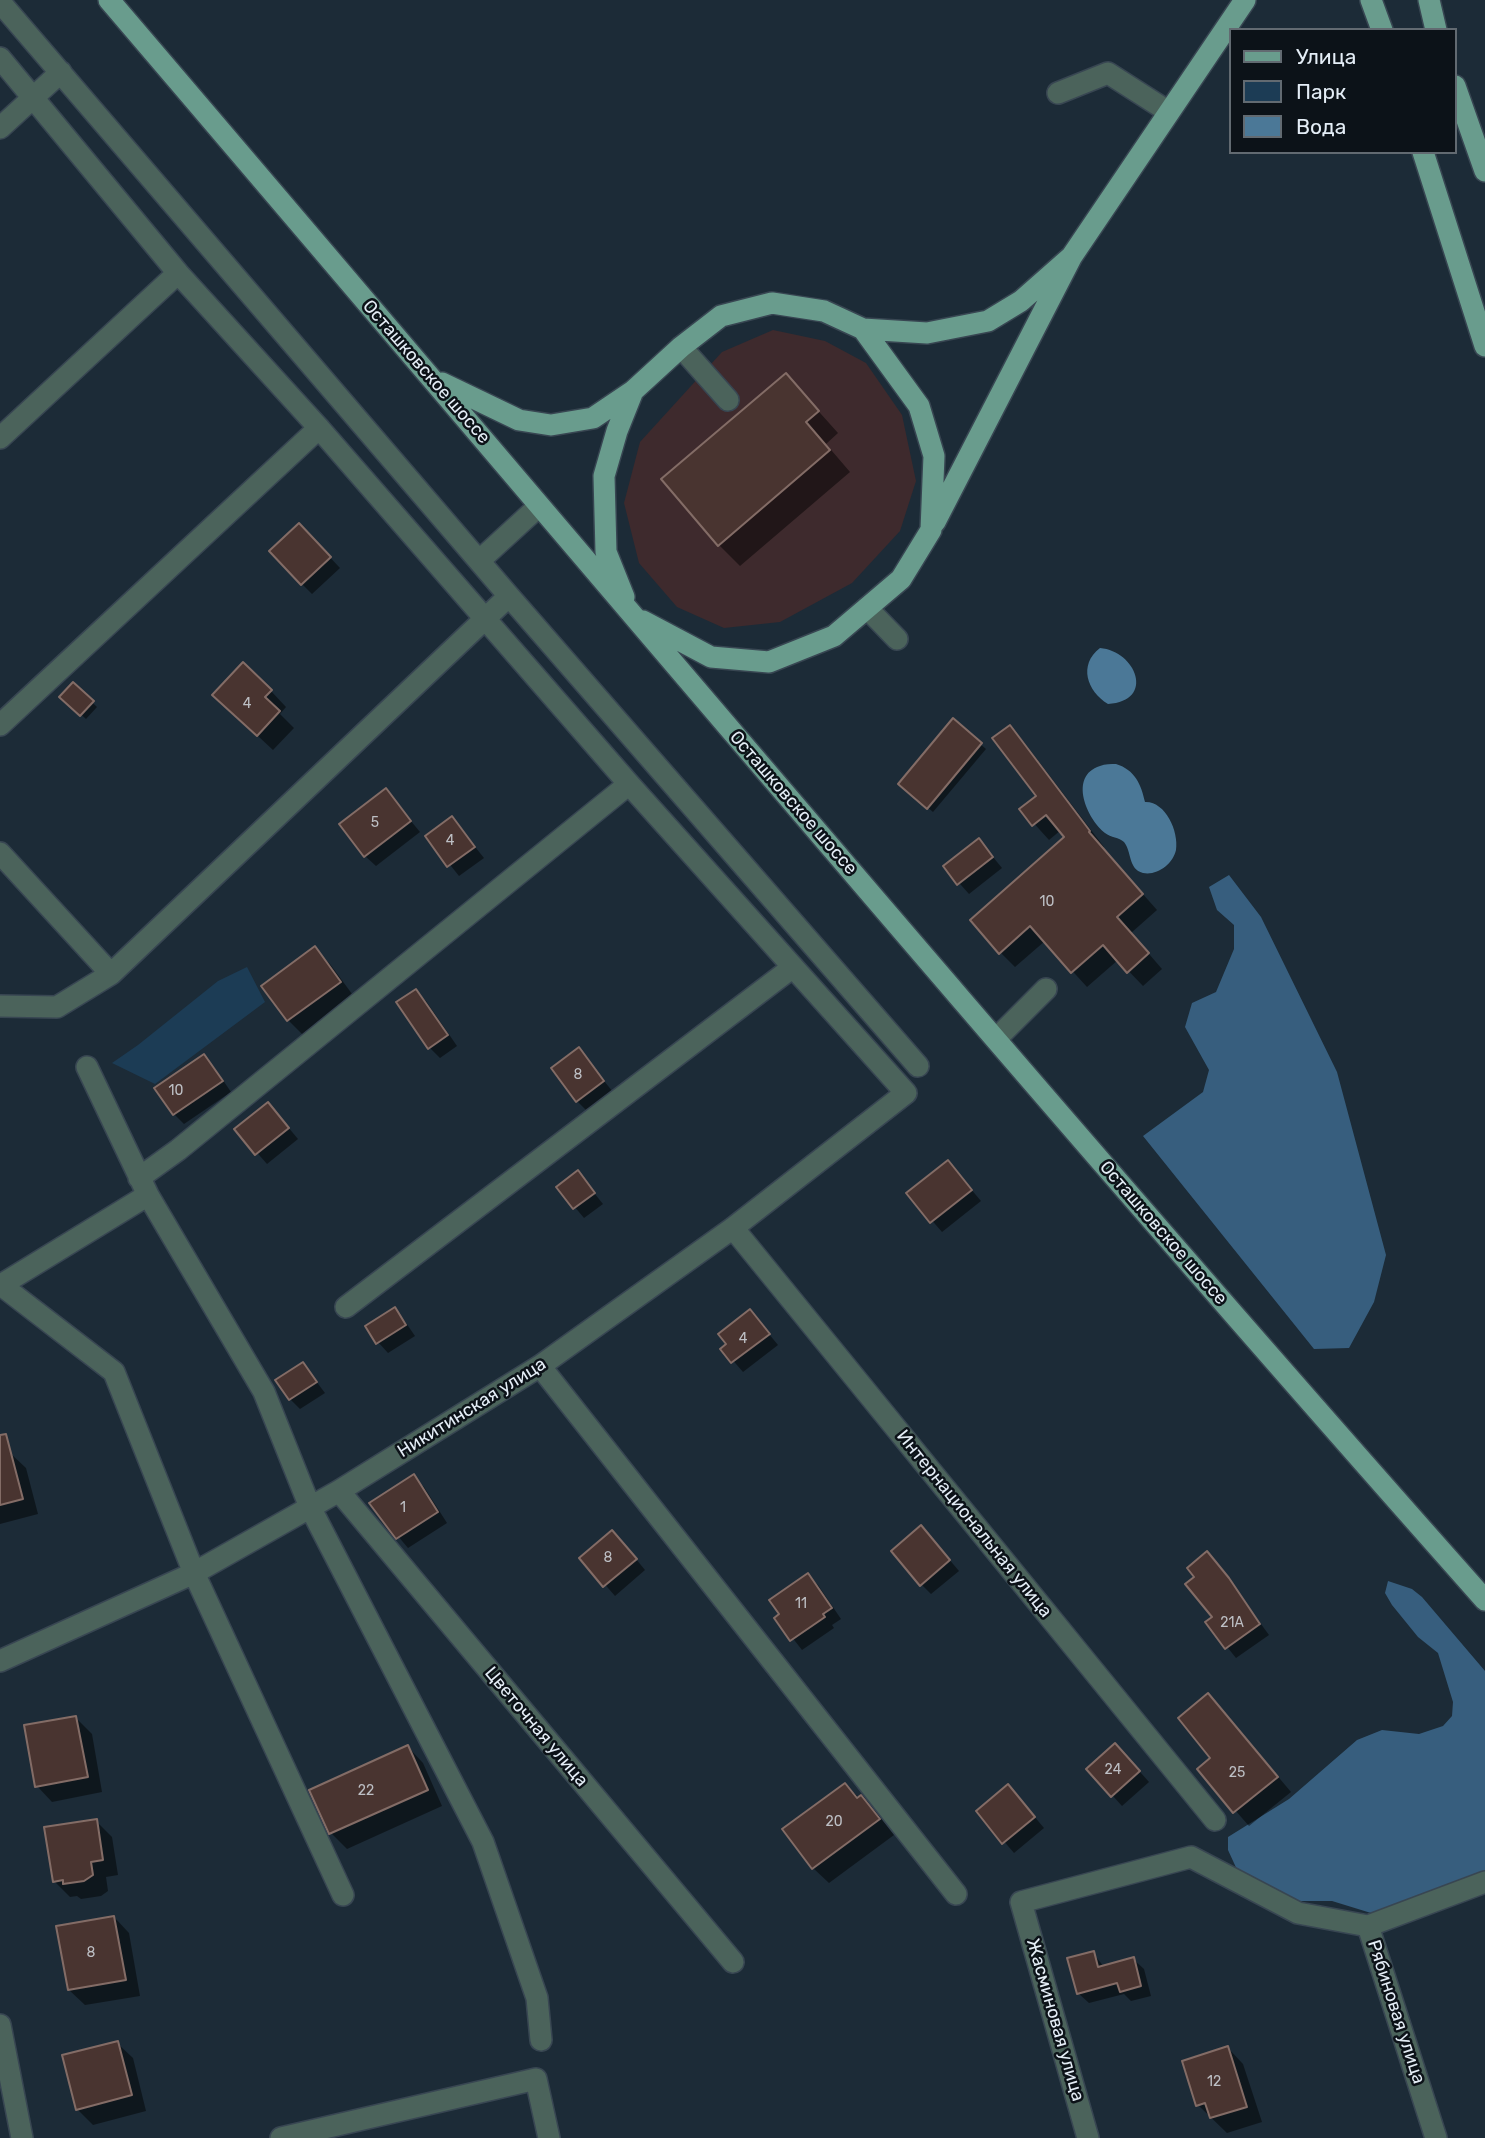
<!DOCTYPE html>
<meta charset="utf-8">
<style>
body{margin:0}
#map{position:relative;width:1485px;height:2138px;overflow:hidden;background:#1c2b37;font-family:Rubik,sans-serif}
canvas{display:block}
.legend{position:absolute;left:1229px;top:28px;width:228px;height:126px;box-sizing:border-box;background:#0c1218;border:2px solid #626a71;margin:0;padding:9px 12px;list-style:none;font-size:21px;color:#e4edf6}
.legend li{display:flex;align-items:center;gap:14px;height:35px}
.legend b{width:35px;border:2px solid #626a71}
</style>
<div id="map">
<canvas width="1485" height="2138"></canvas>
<ul class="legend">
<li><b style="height:9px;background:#699c8d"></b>Улица</li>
<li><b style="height:19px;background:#1c3c55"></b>Парк</li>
<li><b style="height:19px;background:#4b7897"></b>Вода</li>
</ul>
</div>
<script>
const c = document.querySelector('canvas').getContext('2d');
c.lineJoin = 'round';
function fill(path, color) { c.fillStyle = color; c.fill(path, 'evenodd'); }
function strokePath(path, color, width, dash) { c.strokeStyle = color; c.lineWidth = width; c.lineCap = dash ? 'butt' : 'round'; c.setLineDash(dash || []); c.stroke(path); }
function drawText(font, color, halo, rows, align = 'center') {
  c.font = font + ' Rubik,sans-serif'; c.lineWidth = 5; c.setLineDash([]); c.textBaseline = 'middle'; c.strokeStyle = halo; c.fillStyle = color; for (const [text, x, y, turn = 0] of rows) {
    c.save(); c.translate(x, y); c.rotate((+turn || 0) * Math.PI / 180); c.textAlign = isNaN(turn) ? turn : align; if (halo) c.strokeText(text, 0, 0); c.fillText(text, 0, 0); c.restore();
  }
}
fill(new Path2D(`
 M 773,330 L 825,341 L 866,363 L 902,415 L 916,481 L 900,531 L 852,583 L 780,622 L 724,628 L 677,607 L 639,563 L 624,503 L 640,442 L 722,352 Z`), '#3e2a2d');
fill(new Path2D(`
 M 247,967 L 265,1002 L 155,1084 L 112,1063 L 138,1045 L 218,981 Z`), '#1c3c55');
fill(new Path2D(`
 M 1229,875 L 1261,917 L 1337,1072 L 1386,1255 L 1374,1302 L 1349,1348 L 1314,1349 L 1143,1136 L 1203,1092 L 1209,1070 L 1185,1027 L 1192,1003 L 1216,992 L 1234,949 L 1234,925 L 1217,910 L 1209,887 Z
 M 1388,1581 L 1412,1589 L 1422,1597 L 1485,1671 L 1485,1885 L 1421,1910 L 1371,1913 L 1332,1901 L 1294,1901 L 1239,1874 L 1228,1850 L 1228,1837 L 1289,1799 L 1357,1740 L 1382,1730 L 1419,1734 L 1443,1726 L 1452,1716 L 1453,1702 L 1438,1653 L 1418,1637 L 1392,1605 L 1385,1593 Z`), '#375e7e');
fill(new Path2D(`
 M 1100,648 C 1136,651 1156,701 1108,704 C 1087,691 1078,665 1100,648 Z
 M 1116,764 C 1135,770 1141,784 1145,802 C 1165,801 1179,831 1176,850 C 1173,864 1157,876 1143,873 C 1128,869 1132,852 1124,842 C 1119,837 1111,838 1105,833 C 1087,819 1068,776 1100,766 C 1105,764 1111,764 1116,764 Z`), '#4b7897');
fill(new Path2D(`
 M 786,375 L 838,433 L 826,444 L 850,472 L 740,566 L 719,545 Z
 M 309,535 L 340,568 L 312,594 L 302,584 Z
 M 73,684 L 97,707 L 86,719 L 62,697 Z
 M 271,691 L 286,707 L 280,714 L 294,728 L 273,750 L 230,710 Z
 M 953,721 L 986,749 L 933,812 L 905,788 Z
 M 1009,727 L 1024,742 L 1104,847 L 1102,848 L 1157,910 L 1131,933 L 1162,969 L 1143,986 L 1118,960 L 1087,987 L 1045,941 L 1015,967 L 1000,952 L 1067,837 L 1061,830 L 1049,840 L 1021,809 L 1038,796 Z
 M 386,791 L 420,832 L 376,866 L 365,856 Z
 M 452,818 L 484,858 L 459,876 L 427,836 Z
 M 979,840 L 1002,868 L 969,894 L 945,867 Z
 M 315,949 L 330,964 L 355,998 L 304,1036 L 288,1020 L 264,986 Z
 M 416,991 L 426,1001 L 457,1046 L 440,1058 L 430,1048 L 399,1003 Z
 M 579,1050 L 613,1092 L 587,1111 L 577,1101 Z
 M 204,1056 L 214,1067 L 231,1092 L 184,1124 L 174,1114 Z
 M 278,1115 L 298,1139 L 267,1164 L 237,1130 Z
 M 948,1162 L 981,1201 L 942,1232 L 909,1194 Z
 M 578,1173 L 603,1204 L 584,1218 L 558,1187 Z
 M 394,1310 L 404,1320 L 415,1336 L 388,1353 L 378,1342 Z
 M 750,1311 L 778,1345 L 743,1372 L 723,1349 Z
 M 303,1364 L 325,1393 L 300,1409 L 290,1399 Z
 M 10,1453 L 26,1468 L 38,1514 L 0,1524 L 0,1455 Z
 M 413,1477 L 424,1487 L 447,1523 L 408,1548 L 371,1504 Z
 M 931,1538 L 959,1571 L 931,1594 L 921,1584 Z
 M 622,1542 L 645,1570 L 615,1596 L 582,1558 Z
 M 1217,1564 L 1269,1635 L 1236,1658 L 1207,1622 L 1214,1617 Z
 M 808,1575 L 818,1585 L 841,1619 L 832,1625 L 834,1628 L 802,1650 L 777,1618 Z
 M 1222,1710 L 1291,1792 L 1249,1826 L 1199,1769 L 1213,1758 Z
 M 76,1718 L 92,1734 L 102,1792 L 52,1802 L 37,1786 Z
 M 408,1747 L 423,1763 L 442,1806 L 347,1849 L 331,1833 L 311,1791 Z
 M 1125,1755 L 1149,1782 L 1122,1806 L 1112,1795 Z
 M 845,1785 L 877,1813 L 894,1835 L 829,1883 L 813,1868 Z
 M 1018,1797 L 1044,1828 L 1014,1853 L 978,1811 Z
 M 96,1821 L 112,1837 L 118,1875 L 106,1877 L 108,1891 L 101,1896 L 81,1899 L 77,1896 L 70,1897 L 54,1881 Z
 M 114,1917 L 129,1933 L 140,1996 L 85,2005 L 69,1990 Z
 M 1093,1953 L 1104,1967 L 1133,1959 L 1144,1969 L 1151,1996 L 1131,2001 L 1124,1994 L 1089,2003 L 1078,1993 Z
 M 117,2043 L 133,2058 L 146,2111 L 93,2125 L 77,2109 Z
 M 1228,2048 L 1243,2064 L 1262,2122 L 1227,2133 L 1198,2105 Z`), '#0007');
const building = new Path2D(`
 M 786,373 L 819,411 L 806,422 L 830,450 L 718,546 L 661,479 Z
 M 299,523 L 331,557 L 301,585 L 269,551 Z
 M 243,662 L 272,690 L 265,697 L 280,711 L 257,736 L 212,695 Z
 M 73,682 L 94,701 L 80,716 L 59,697 Z
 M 953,718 L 982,743 L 927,809 L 898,784 Z
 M 1010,725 L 1090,831 L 1089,832 L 1143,894 L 1117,917 L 1149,953 L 1127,973 L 1103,945 L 1071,973 L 1030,926 L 999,954 L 970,920 L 1064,837 L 1046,815 L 1032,826 L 1019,809 L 1036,796 L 992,738 Z
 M 386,788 L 411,821 L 364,857 L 339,824 Z
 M 452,816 L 475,847 L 447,867 L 425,836 Z
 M 979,838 L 993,857 L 957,885 L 943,866 Z
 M 315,946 L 341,982 L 287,1021 L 261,986 Z
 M 416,989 L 448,1035 L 428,1049 L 396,1002 Z
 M 579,1047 L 604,1081 L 576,1102 L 551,1068 Z
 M 204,1054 L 223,1081 L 173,1115 L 154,1088 Z
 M 268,1102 L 289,1128 L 255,1155 L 234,1129 Z
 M 948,1160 L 972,1190 L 930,1223 L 906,1193 Z
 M 578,1170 L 595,1193 L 573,1209 L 556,1187 Z
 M 395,1307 L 406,1325 L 376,1344 L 365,1326 Z
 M 750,1309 L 770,1334 L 731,1363 L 720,1349 L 726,1344 L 718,1334 Z
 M 303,1362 L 317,1382 L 289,1400 L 275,1380 Z
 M 6,1434 L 23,1499 L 0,1505 L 0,1435 Z
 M 414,1474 L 438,1512 L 396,1539 L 369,1503 Z
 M 921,1525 L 950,1560 L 920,1586 L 891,1551 Z
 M 612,1530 L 637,1559 L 603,1587 L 579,1558 Z
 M 1207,1551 L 1229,1578 L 1260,1624 L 1225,1649 L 1205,1622 L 1212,1617 L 1185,1584 L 1194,1577 L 1187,1568 Z
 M 808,1573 L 832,1608 L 823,1614 L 825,1617 L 790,1641 L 774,1618 L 779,1614 L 769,1600 Z
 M 1208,1693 L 1278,1777 L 1233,1813 L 1197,1769 L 1210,1758 L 1178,1718 Z
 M 76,1716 L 88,1777 L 35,1787 L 24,1725 Z
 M 1115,1743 L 1140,1771 L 1111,1797 L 1086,1769 Z
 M 408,1745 L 428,1790 L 329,1834 L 309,1790 Z
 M 845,1783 L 857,1798 L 861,1795 L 880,1819 L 812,1869 L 782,1829 Z
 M 1008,1784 L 1035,1817 L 1002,1844 L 976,1811 Z
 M 97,1819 L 103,1860 L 91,1862 L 93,1875 L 84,1881 L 63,1884 L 63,1880 L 53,1882 L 44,1827 Z
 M 114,1916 L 126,1980 L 68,1990 L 56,1926 Z
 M 1094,1951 L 1098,1967 L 1134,1957 L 1141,1986 L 1120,1992 L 1117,1983 L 1077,1994 L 1067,1958 Z
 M 118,2041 L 132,2095 L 76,2110 L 62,2055 Z
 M 1228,2046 L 1247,2107 L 1210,2118 L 1205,2103 L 1196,2106 L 1182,2061 Z`);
fill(building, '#493430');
strokePath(building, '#836c66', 2);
const minor = new Path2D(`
 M 0,2 L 509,596 L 918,1066
 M 0,58 L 178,273 L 319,428 L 629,784 L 906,1093 L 733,1228 L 540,1366 L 339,1491 L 194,1573 L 0,1661
 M 1058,93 L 1108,73 L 1169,112
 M 0,128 L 61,72
 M 681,347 L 728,400
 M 0,438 L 178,273
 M 479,561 L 539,506
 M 867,608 L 897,639
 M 0,725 L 319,428
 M 0,853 L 111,974
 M 0,1006 L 57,1007 L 111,974 L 509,596
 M 996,1039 L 1046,989
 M 87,1067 L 148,1195 L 264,1392 L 310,1507 L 483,1842 L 537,1998 L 541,2040
 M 139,1178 L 178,1150 L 629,784
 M 148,1195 L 1,1285 L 114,1372 L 194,1573 L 343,1895
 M 733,1228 L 1215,1820
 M 346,1307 L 793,967
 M 540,1366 L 956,1894
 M 339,1491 L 733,1962
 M 1368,1926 L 1436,2138
 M 1368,1926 L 1485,1882
 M 0,2025 L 22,2138
 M 281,2138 L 536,2079 L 549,2138
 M 1088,2138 L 1021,1902 L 1191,1857 L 1298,1913 L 1368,1926`);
const major = new Path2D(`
 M 109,0 C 566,535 1018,1074 1485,1600
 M 1371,0 L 1382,30
 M 1429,0 L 1436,30
 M 1455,86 L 1485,171
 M 1423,152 L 1485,346
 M 442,383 L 519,420 L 551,425 L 593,418 L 633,391 L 681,347 L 721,316 L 772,303 L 824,311 L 863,329 L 927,333 L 988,321 L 1021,301 L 1072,256
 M 935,522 L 1072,256 L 1245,0
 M 624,597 L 606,552 L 604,476 L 617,431 L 633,391
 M 643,621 L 711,657 L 769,662 L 834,636 L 901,579 L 931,530 L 934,456 L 919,406 L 863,329`);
strokePath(minor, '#384652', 24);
strokePath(major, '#384652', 24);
strokePath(minor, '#4b635b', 21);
strokePath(major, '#699c8d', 21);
drawText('14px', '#bdbfc4', null, [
 ["4",247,704],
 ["5",375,823],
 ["4",450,841],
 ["10",1047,902],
 ["8",578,1075],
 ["10",176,1091],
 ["4",743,1339],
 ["1",403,1508],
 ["8",608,1558],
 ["11",801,1604],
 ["21А",1232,1623],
 ["24",1113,1770],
 ["25",1237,1773],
 ["22",366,1791],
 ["20",834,1822],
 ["8",91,1953],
 ["12",1214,2082]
]);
drawText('18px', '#e4edf6', '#0c1218', [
 ["Осташковское шоссе",426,372,49],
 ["Осташковское шоссе",793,803,49],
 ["Осташковское шоссе",1163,1233,49],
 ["Никитинская улица",472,1408,-32],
 ["Интернациональная улица",974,1524,51],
 ["Цветочная улица",536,1727,50],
 ["Рябиновая улица",1396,2012,72],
 ["Жасминовая улица",1055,2020,74]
]);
</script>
